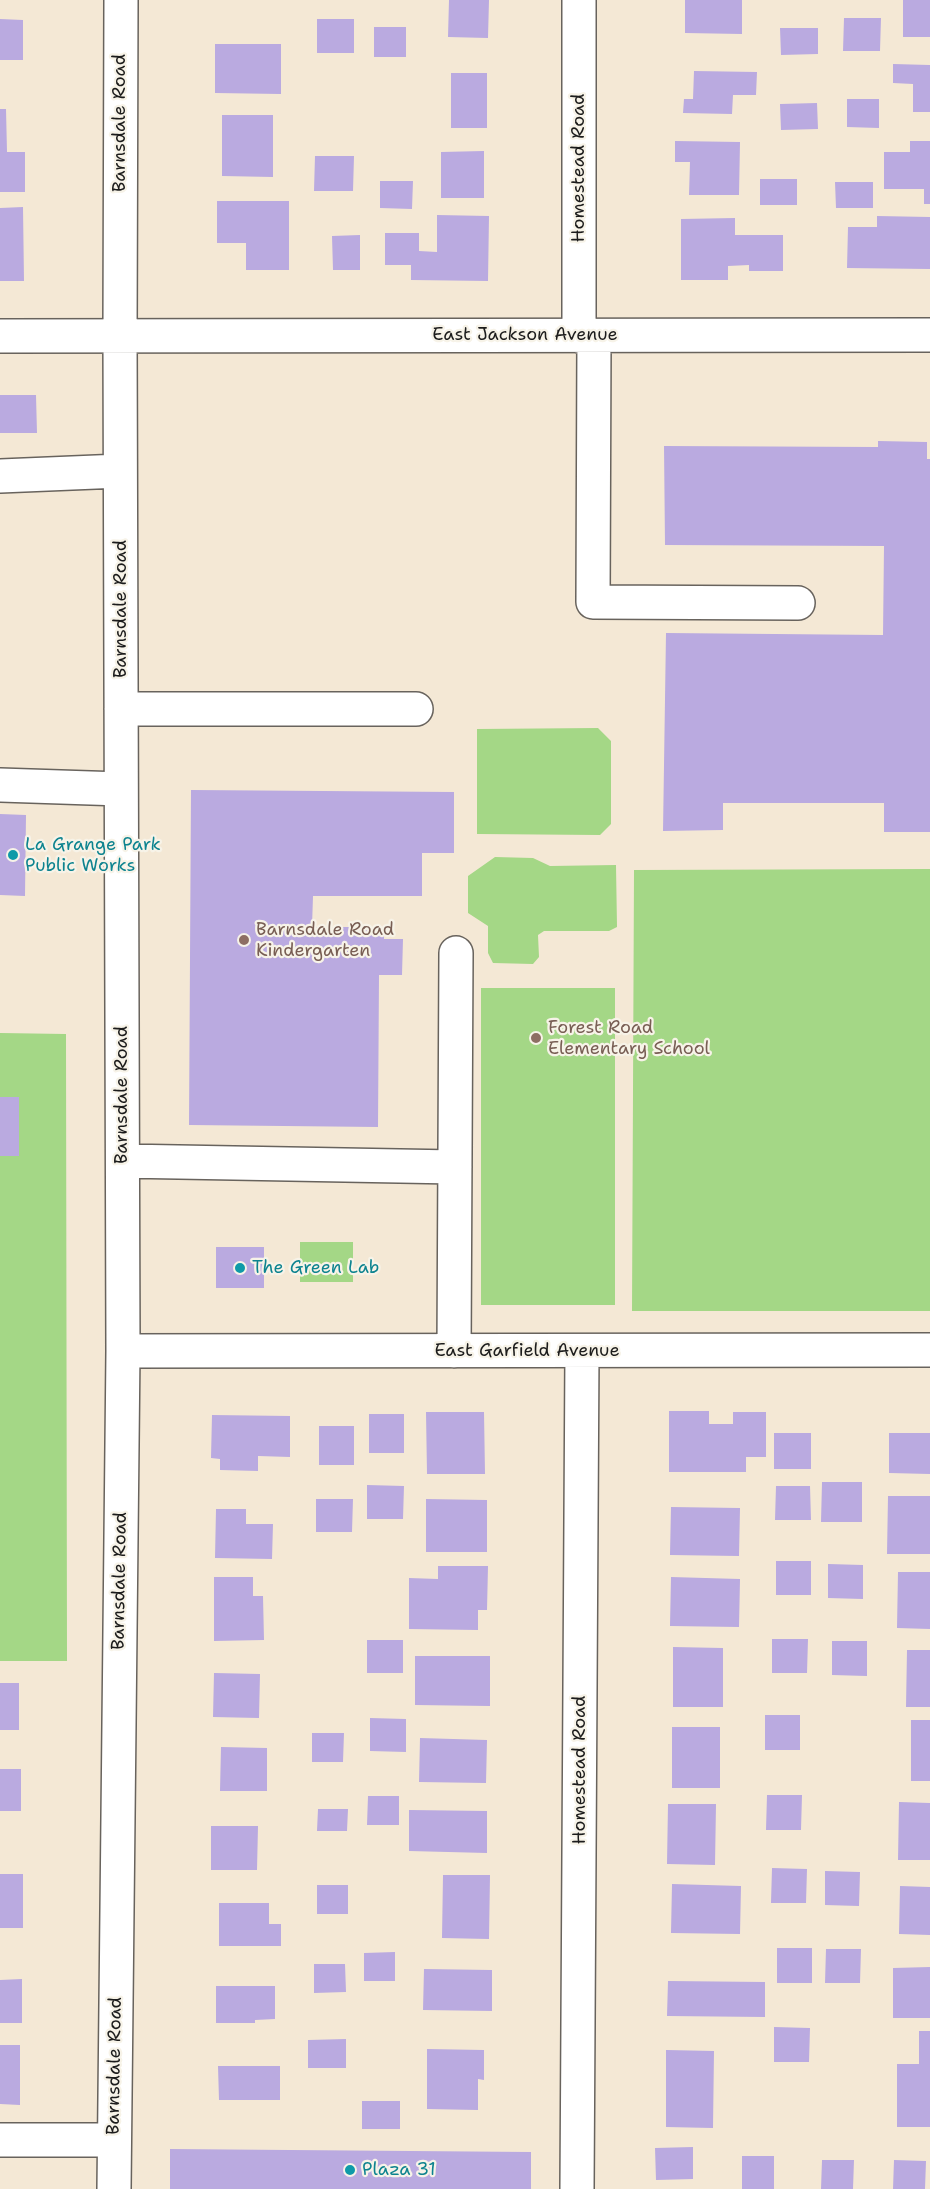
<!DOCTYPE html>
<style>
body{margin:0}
canvas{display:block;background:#f4e8d5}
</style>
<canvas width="930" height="2189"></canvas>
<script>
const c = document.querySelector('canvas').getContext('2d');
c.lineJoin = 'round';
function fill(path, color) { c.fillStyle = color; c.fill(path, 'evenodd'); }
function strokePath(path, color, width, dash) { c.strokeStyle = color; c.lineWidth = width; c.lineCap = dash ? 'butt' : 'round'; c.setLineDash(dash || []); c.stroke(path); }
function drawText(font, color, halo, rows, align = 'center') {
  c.font = font + ' "Shantell Sans",sans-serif'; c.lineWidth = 4.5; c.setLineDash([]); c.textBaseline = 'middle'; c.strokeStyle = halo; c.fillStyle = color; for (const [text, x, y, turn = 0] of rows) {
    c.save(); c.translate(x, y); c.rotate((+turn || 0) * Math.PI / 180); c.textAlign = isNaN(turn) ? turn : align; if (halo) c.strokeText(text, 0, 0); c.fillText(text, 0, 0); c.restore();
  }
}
fill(new Path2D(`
 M 598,728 L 611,741 L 611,824 L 600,835 L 477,834 L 477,729 Z
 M 495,857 L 533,858 L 550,866 L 616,865 L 617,927 L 609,931 L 544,931 L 538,935 L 539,957 L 533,964 L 493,963 L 488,953 L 488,926 L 468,913 L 468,876 Z
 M 930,869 L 930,1311 L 632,1311 L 634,870 Z
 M 481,988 L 615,988 L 615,1305 L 481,1305 Z
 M 0,1033 L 66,1034 L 67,1661 L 0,1661 Z
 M 300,1242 L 353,1242 L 353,1282 L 300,1282 Z`), '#a4d786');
fill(new Path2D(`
 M 449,0 L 489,0 L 488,38 L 448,37 Z
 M 685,0 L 742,0 L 742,34 L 685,33 Z
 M 903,0 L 930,0 L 930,37 L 903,37 Z
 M 844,18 L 881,18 L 880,51 L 843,51 Z
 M 0,19 L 23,20 L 23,60 L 0,60 Z
 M 317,19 L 354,19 L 354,53 L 317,53 Z
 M 374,27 L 406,27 L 406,57 L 374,57 Z
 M 780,28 L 818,28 L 818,54 L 781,55 Z
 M 215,44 L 281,44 L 281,94 L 215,93 Z
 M 893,64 L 930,65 L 930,112 L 913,112 L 913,84 L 893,83 Z
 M 694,71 L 757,72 L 756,95 L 733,95 L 732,114 L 683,113 L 684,99 L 693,99 Z
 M 451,73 L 487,73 L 487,128 L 451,128 Z
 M 847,99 L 879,99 L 879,128 L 847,127 Z
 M 817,103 L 818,129 L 781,130 L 780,104 Z
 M 0,109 L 6,109 L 7,152 L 25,152 L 25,192 L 0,192 Z
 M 222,115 L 273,115 L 273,177 L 222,176 Z
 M 675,141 L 740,142 L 739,195 L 689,195 L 690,162 L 675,162 Z
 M 910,141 L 930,141 L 930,204 L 924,204 L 924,189 L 884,189 L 884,152 L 910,152 Z
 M 484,151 L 484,198 L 441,198 L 441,152 Z
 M 315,156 L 354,156 L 353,191 L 314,191 Z
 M 760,179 L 797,179 L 797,205 L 760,205 Z
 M 380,181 L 413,181 L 412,209 L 380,208 Z
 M 835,182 L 873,182 L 873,208 L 836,208 Z
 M 217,201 L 289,201 L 289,270 L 246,270 L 246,243 L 217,243 Z
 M 23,207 L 24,281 L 0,281 L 0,208 Z
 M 437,215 L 489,216 L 488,281 L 411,280 L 411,265 L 385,265 L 385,233 L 419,233 L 419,251 L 437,252 Z
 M 877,216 L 930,217 L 930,269 L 847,268 L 848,227 L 877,227 Z
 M 735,218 L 735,235 L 783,235 L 783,271 L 749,271 L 749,265 L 728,266 L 728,280 L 681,280 L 681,219 Z
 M 360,235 L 360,270 L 333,270 L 332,236 Z
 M 0,395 L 36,395 L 37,433 L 0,433 Z
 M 878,441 L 927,442 L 927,459 L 930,459 L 930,832 L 884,832 L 884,803 L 723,803 L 723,830 L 663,831 L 666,633 L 883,635 L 884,546 L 665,545 L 664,446 L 878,447 Z
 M 191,790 L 454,792 L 454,853 L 422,853 L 422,896 L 313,896 L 312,927 L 384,927 L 384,939 L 403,939 L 402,975 L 379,975 L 378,1127 L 189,1125 Z
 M 0,814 L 26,815 L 25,896 L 0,895 Z
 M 0,1097 L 19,1097 L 19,1156 L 0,1156 Z
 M 216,1247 L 264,1247 L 264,1288 L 216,1288 Z
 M 669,1411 L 709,1411 L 709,1424 L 733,1424 L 733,1412 L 766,1412 L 766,1457 L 746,1457 L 746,1472 L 669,1472 Z
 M 426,1412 L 484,1412 L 485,1474 L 427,1474 Z
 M 369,1414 L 404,1414 L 404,1453 L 369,1453 Z
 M 212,1415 L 290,1416 L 290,1457 L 258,1456 L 258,1471 L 220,1470 L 220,1459 L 211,1458 Z
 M 319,1426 L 354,1426 L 354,1465 L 319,1465 Z
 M 774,1433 L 811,1433 L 811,1469 L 774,1469 Z
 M 889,1433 L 930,1433 L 930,1474 L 889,1473 Z
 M 822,1482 L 862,1482 L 862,1522 L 821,1522 Z
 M 367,1485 L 404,1486 L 403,1519 L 367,1519 Z
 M 776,1486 L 810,1486 L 811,1520 L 775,1520 Z
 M 888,1496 L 930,1496 L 930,1554 L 887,1554 Z
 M 316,1499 L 353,1499 L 352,1532 L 316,1532 Z
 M 426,1499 L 487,1500 L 487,1552 L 426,1552 Z
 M 671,1507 L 740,1508 L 739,1556 L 670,1555 Z
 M 216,1509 L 246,1509 L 246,1524 L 273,1524 L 272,1559 L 215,1558 Z
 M 776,1561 L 811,1561 L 811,1595 L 776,1595 Z
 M 828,1564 L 863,1565 L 863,1599 L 828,1598 Z
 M 438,1566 L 488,1566 L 487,1610 L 478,1610 L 478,1630 L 409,1629 L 409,1578 L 438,1579 Z
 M 898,1572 L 930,1572 L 930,1629 L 897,1628 Z
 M 214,1577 L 253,1577 L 253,1596 L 263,1596 L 264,1640 L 214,1641 Z
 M 671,1577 L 740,1579 L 739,1627 L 670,1626 Z
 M 772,1639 L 808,1639 L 807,1673 L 772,1673 Z
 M 367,1640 L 403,1640 L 403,1673 L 367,1673 Z
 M 832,1641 L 867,1641 L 867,1676 L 832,1675 Z
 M 673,1647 L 723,1648 L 723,1707 L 673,1707 Z
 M 907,1650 L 930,1650 L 930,1707 L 906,1707 Z
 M 415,1656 L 490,1656 L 490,1706 L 415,1705 Z
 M 214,1673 L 260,1674 L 259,1718 L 213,1717 Z
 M 0,1683 L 19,1683 L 19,1730 L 0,1730 Z
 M 765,1715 L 800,1715 L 800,1750 L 765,1750 Z
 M 370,1718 L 406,1719 L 406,1752 L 370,1751 Z
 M 911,1720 L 930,1720 L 930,1781 L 911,1781 Z
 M 672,1727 L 720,1727 L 720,1788 L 672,1788 Z
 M 312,1733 L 344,1733 L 343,1762 L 312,1762 Z
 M 420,1738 L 487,1740 L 486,1783 L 419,1782 Z
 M 221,1747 L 267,1748 L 267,1791 L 220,1791 Z
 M 0,1769 L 21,1769 L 21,1811 L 0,1811 Z
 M 767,1795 L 802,1795 L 801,1830 L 766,1830 Z
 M 368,1796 L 399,1796 L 399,1825 L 367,1825 Z
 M 899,1802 L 930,1803 L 930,1860 L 898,1860 Z
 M 668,1804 L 716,1804 L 715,1865 L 667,1864 Z
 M 318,1809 L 348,1809 L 347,1831 L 317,1831 Z
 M 409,1810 L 487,1811 L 487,1853 L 409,1851 Z
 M 211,1826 L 258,1826 L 257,1870 L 211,1870 Z
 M 772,1868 L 807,1869 L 806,1903 L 771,1903 Z
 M 825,1871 L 860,1872 L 859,1906 L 825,1905 Z
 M 0,1874 L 23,1874 L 23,1928 L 0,1928 Z
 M 443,1875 L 490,1875 L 489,1939 L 442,1938 Z
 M 672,1884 L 741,1886 L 740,1934 L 671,1933 Z
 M 317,1885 L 348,1885 L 348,1914 L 317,1914 Z
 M 900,1886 L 930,1887 L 930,1935 L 899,1934 Z
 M 219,1903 L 269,1903 L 269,1924 L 281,1924 L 281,1946 L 219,1946 Z
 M 777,1948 L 812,1948 L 812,1983 L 777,1983 Z
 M 826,1949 L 861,1949 L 860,1983 L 825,1983 Z
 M 395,1952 L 395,1981 L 364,1981 L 364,1953 Z
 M 314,1964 L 345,1964 L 346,1992 L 314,1993 Z
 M 930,1967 L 930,2018 L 893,2018 L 893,1968 Z
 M 424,1969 L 492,1970 L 492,2011 L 423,2010 Z
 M 22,1979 L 22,2023 L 0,2023 L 0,1980 Z
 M 668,1981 L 765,1982 L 765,2017 L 667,2016 Z
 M 216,1986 L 275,1986 L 275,2019 L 255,2020 L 255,2023 L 216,2023 Z
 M 774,2027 L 810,2028 L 809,2062 L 774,2062 Z
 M 919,2031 L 930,2031 L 930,2127 L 897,2127 L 897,2064 L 919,2064 Z
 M 346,2039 L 346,2068 L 308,2068 L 308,2040 Z
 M 0,2045 L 20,2045 L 20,2105 L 0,2104 Z
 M 427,2049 L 484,2050 L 484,2080 L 478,2079 L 478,2110 L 427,2109 Z
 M 666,2050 L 714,2051 L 713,2128 L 666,2127 Z
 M 218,2066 L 280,2066 L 280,2100 L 219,2100 Z
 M 362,2101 L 400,2101 L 400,2129 L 362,2129 Z
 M 693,2147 L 693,2179 L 656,2180 L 655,2148 Z
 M 170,2149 L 531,2152 L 531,2189 L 170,2189 Z
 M 742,2156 L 774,2156 L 774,2189 L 742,2189 Z
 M 822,2160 L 854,2160 L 853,2189 L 821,2189 Z
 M 894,2160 L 926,2161 L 925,2189 L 893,2189 Z`), '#baaae0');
const minor = new Path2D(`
 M 0,336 L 930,335
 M 579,336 L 579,0
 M 594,336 L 593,602 L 798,603
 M 0,476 L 120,471
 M 121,709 L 416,709
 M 0,785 L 121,789
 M 123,1161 L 455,1167
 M 123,1351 L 930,1350
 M 454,1351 L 456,953
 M 0,2140 L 114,2140
 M 114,2189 L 123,1351 L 120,336 L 121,0
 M 577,2189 L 582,1351`);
strokePath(minor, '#68635d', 36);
strokePath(minor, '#fff', 33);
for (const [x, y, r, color] of [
 [13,855,6,"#0f9aa8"],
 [244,940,6,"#8d6e63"],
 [536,1038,6,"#8d6e63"],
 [240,1268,6,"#0f9aa8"],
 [350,2170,6,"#0f9aa8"]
]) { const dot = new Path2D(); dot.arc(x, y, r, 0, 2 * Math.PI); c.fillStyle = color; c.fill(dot); strokePath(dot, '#f7f3e8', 2); }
drawText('18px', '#1c1c1c', '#f7f3e8', [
 ["Barnsdale Road",120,123,-90],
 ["Homestead Road",579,168,-90],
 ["East Jackson Avenue",525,335],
 ["Barnsdale Road",121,609,-90],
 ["Barnsdale Road",122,1095,-90],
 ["East Garfield Avenue",527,1351],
 ["Barnsdale Road",120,1581,-89],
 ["Homestead Road",580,1770,-90],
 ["Barnsdale Road",115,2066,-89]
]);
drawText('18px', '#0d838f', '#f7f3e8', [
 ["La Grange Park",25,845],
 ["Public Works",25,866],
 ["The Green Lab",252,1268],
 ["Plaza 31",362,2170]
], 'left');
drawText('18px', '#785e54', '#f7f3e8', [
 ["Barnsdale Road",256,930],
 ["Kindergarten",256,951],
 ["Forest Road",548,1028],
 ["Elementary School",548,1049]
], 'left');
</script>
